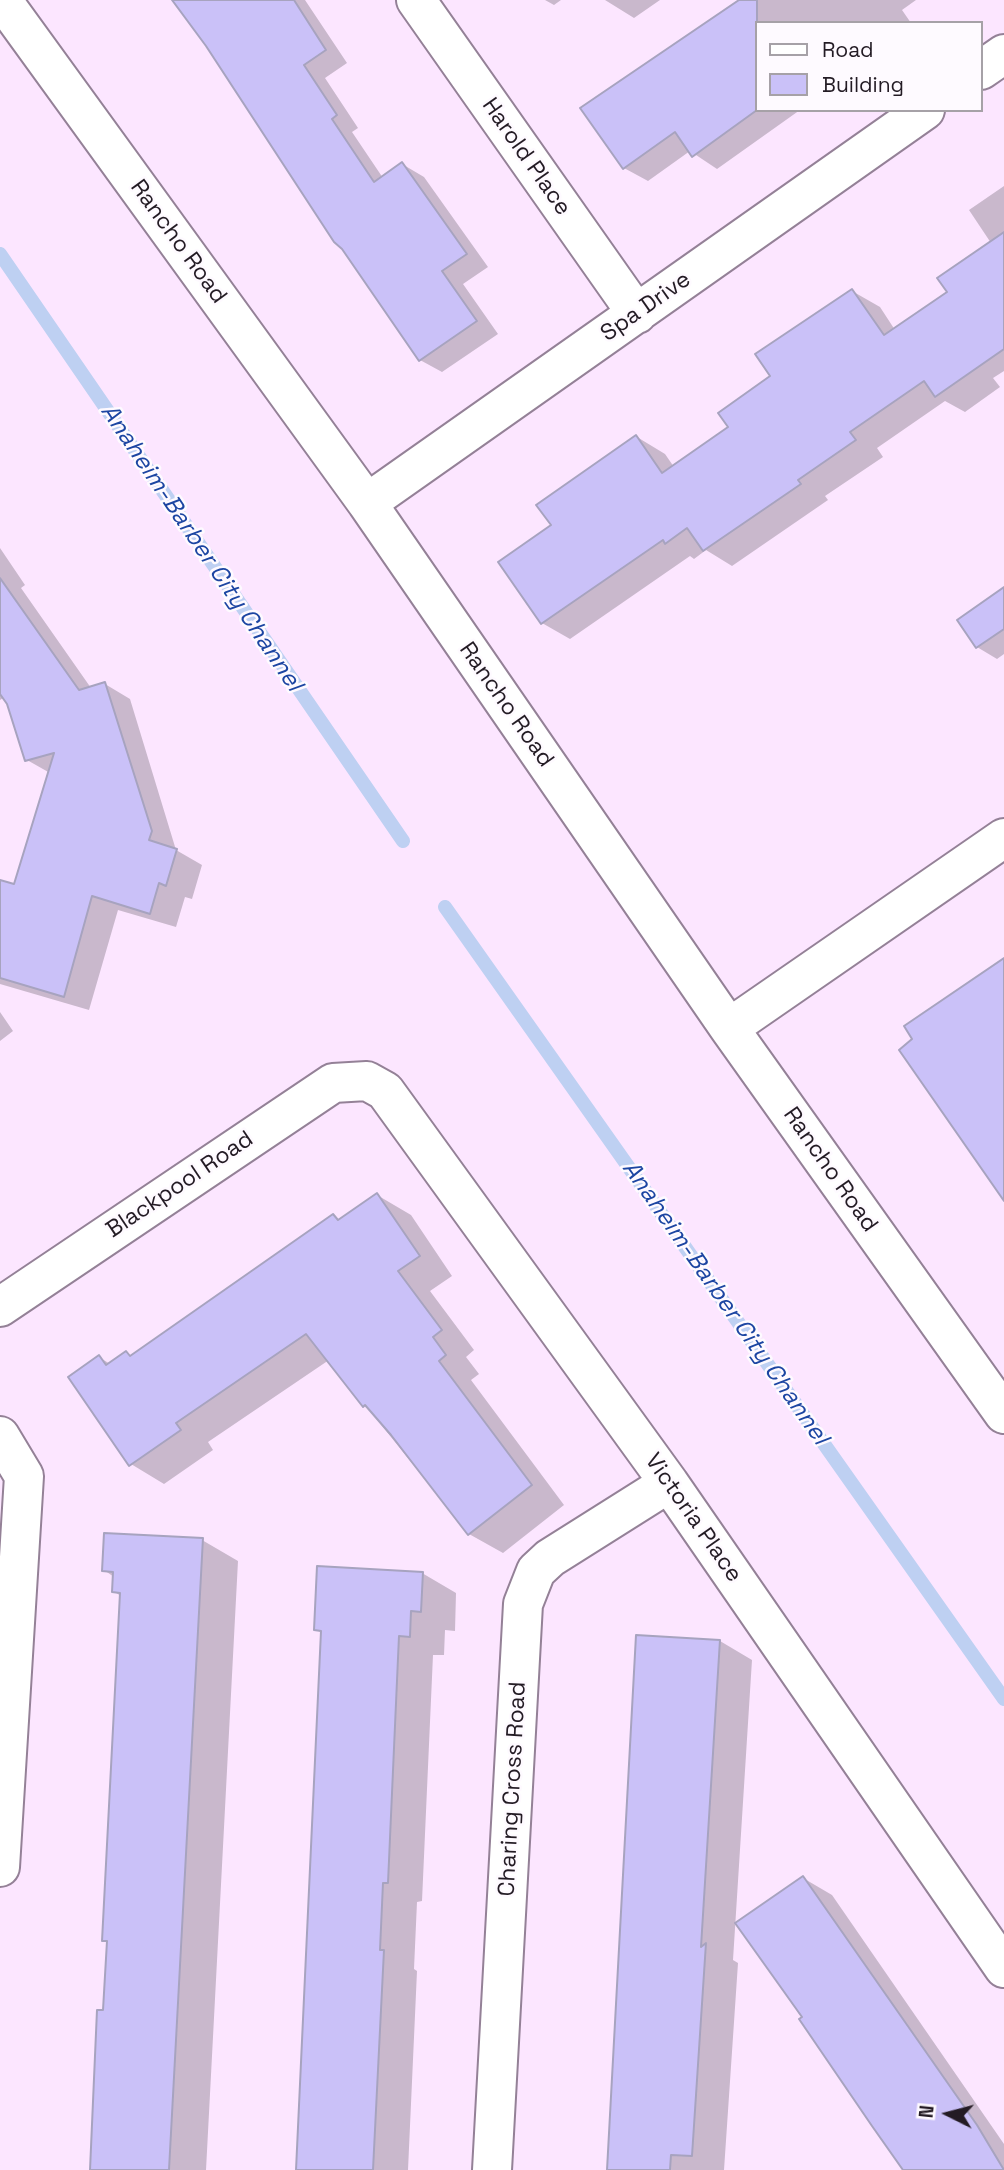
<!DOCTYPE html>
<style>
body{margin:0}
#map{position:relative;width:1004px;height:2170px;overflow:hidden;background:#fce6ff;font-family:"Space Grotesk",sans-serif}
canvas{display:block}
.legend{position:absolute;left:755px;top:21px;width:228px;height:91px;box-sizing:border-box;background:#fefaff;border:2px solid #a6a1a7;margin:0;padding:9px 12px;list-style:none;font-size:21px;color:#231b24}
.legend li{display:flex;align-items:center;gap:14px;height:35px}
.legend b{width:35px;border:2px solid #a6a1a7}
.north{position:absolute;left:913px;top:2079px;width:70px;height:70px;-webkit-text-stroke:5px #fefaff;paint-order:stroke;rotate:276deg;font-size:19px;font-weight:700;line-height:28px;text-align:center;color:#231b24}
.north::after{content:'';display:block;margin:auto;width:24px;height:32px;background:#231b24;clip-path:polygon(50% 0,100% 100%,50% 72%,0 100%)}
</style>
<div id="map">
<canvas width="1004" height="2170"></canvas>
<ul class="legend">
<li><b style="height:9px;background:#fff"></b>Road</li>
<li><b style="height:19px;background:#cac1f8"></b>Building</li>
</ul>
<div class="north">N</div>
</div>
<script>
const c = document.querySelector('canvas').getContext('2d');
c.lineJoin = 'round';
function fill(path, color) { c.fillStyle = color; c.fill(path, 'evenodd'); }
function strokePath(path, color, width, dash) { c.strokeStyle = color; c.lineWidth = width; c.lineCap = dash ? 'butt' : 'round'; c.setLineDash(dash || []); c.stroke(path); }
function drawText(font, color, halo, rows, align = 'center') {
  c.font = font + ' "Space Grotesk",sans-serif'; c.lineWidth = 5; c.setLineDash([]); c.textBaseline = 'middle'; c.strokeStyle = halo; c.fillStyle = color; for (const [text, x, y, turn = 0] of rows) {
    c.save(); c.translate(x, y); c.rotate((+turn || 0) * Math.PI / 180); c.textAlign = isNaN(turn) ? turn : align; if (halo) c.strokeText(text, 0, 0); c.fillText(text, 0, 0); c.restore();
  }
}
fill(new Path2D(`
 M 175,0 L 305,0 L 347,63 L 325,78 L 358,128 L 352,132 L 383,178 L 402,164 L 424,177 L 488,267 L 463,284 L 498,334 L 442,372 L 420,360 Z
 M 545,0 L 561,0 L 554,5 Z
 M 605,0 L 660,0 L 634,18 Z
 M 741,0 L 916,0 L 902,10 L 911,23 L 757,23 L 757,110 L 800,110 L 717,169 L 690,151 L 648,181 L 624,168 Z
 M 1004,186 L 1004,371 L 993,378 L 1000,387 L 965,412 L 945,401 L 877,448 L 883,457 L 825,496 L 828,500 L 732,566 L 706,550 L 694,559 L 690,556 L 570,639 L 542,623 L 553,526 L 637,437 L 665,454 L 674,467 L 730,428 L 852,291 L 880,307 L 895,330 L 949,292 L 991,243 L 969,210 Z
 M 0,548 L 25,585 L 21,588 L 91,688 L 105,684 L 130,699 L 176,850 L 202,865 L 192,899 L 185,897 L 176,927 L 118,910 L 89,1010 L 0,984 L 0,889 L 15,886 L 50,773 L 27,760 L 6,696 L 0,700 Z
 M 1004,597 L 1004,654 L 997,659 L 977,647 Z
 M 0,1012 L 13,1031 L 0,1041 Z
 M 377,1195 L 411,1215 L 452,1276 L 430,1291 L 474,1350 L 466,1357 L 479,1374 L 471,1380 L 564,1505 L 503,1553 L 469,1534 L 329,1360 L 208,1442 L 213,1450 L 164,1484 L 131,1464 L 99,1357 L 110,1364 L 126,1353 L 133,1357 L 333,1216 L 341,1221 Z
 M 202,1540 L 238,1561 L 206,2170 L 92,2170 L 109,1943 L 103,1940 L 121,1596 L 113,1591 L 114,1577 L 104,1570 Z
 M 422,1573 L 456,1593 L 455,1631 L 445,1630 L 444,1655 L 433,1655 L 422,1901 L 417,1902 L 414,1969 L 417,1971 L 408,2170 L 297,2170 L 323,1634 L 316,1629 Z
 M 720,1641 L 752,1660 L 733,1960 L 738,1963 L 724,2170 L 610,2170 Z
 M 803,1878 L 832,1895 L 1004,2144 L 1004,2170 L 907,2170 L 737,1924 Z`), '#0003');
strokePath(new Path2D(`
 M 0,254 L 403,841
 M 445,907 L 1004,1699`), '#bed0f2', 14);
const building = new Path2D(`
 M 172,0 L 294,0 L 326,50 L 304,65 L 337,115 L 332,119 L 374,182 L 402,162 L 467,254 L 442,271 L 477,321 L 419,361 L 342,249 L 334,242 L 206,46 Z
 M 739,0 L 757,0 L 757,110 L 692,157 L 675,132 L 623,169 L 580,108 Z
 M 1004,232 L 1004,349 L 935,397 L 924,381 L 850,432 L 856,440 L 798,480 L 801,484 L 703,551 L 687,528 L 665,544 L 663,540 L 541,624 L 498,562 L 551,525 L 536,505 L 636,435 L 662,473 L 728,427 L 718,413 L 770,376 L 755,354 L 852,289 L 884,335 L 947,292 L 937,278 Z
 M 0,578 L 79,690 L 105,682 L 152,831 L 149,840 L 177,849 L 166,886 L 159,883 L 150,914 L 92,896 L 64,997 L 0,978 L 0,880 L 14,884 L 54,753 L 25,761 L 7,704 L 0,694 Z
 M 1004,587 L 1004,629 L 976,648 L 957,620 Z
 M 1004,958 L 1004,1201 L 899,1050 L 912,1039 L 904,1026 Z
 M 377,1193 L 420,1256 L 398,1271 L 442,1330 L 433,1337 L 446,1355 L 439,1361 L 532,1485 L 468,1535 L 391,1435 L 365,1405 L 363,1407 L 306,1334 L 176,1423 L 181,1430 L 129,1466 L 68,1377 L 99,1355 L 106,1365 L 126,1351 L 130,1356 L 333,1214 L 338,1220 Z
 M 104,1533 L 203,1538 L 169,2170 L 90,2170 L 97,2010 L 103,2010 L 107,1941 L 102,1941 L 120,1593 L 112,1592 L 113,1572 L 102,1571 Z
 M 317,1566 L 423,1572 L 421,1612 L 411,1611 L 410,1637 L 399,1636 L 388,1883 L 383,1883 L 380,1950 L 384,1950 L 373,2170 L 296,2170 L 321,1631 L 314,1630 Z
 M 636,1635 L 720,1640 L 701,1947 L 706,1943 L 692,2156 L 671,2155 L 670,2170 L 607,2170 Z
 M 803,1876 L 977,2125 L 1004,2170 L 903,2170 L 872,2126 L 799,2019 L 802,2017 L 735,1923 Z`);
fill(building, '#cac1f8');
strokePath(building, '#a7a3bf', 2);
const minor = new Path2D(`
 M 2,0 L 367,503 L 729,1028 L 1004,1414
 M 416,0 L 637,314
 M 981,70 L 1004,54
 M 367,503 L 925,110
 M 729,1028 L 1004,838
 M 0,1307 L 333,1083 L 367,1081 L 385,1091 L 669,1483 L 1004,1968
 M 0,1436 L 24,1476 L 0,1867
 M 492,2170 L 523,1604 L 536,1571 L 550,1558 L 669,1483`);
strokePath(minor, '#948197', 42);
strokePath(minor, '#fff', 38);
drawText('23px', '#231b24', '#fefaff', [
 ["Harold Place",526,157,55],
 ["Rancho Road",178,242,54],
 ["Spa Drive",646,307,-35],
 ["Rancho Road",506,705,55],
 ["Rancho Road",830,1170,55],
 ["Blackpool Road",180,1185,-34],
 ["Victoria Place",693,1518,55],
 ["Charing Cross Road",513,1789,-87]
]);
drawText('italic 24px', '#1c45a2', '#fefaff', [
 ["Anaheim-Barber City Channel",201,548,56],
 ["Anaheim-Barber City Channel",725,1303,55]
]);
</script>
